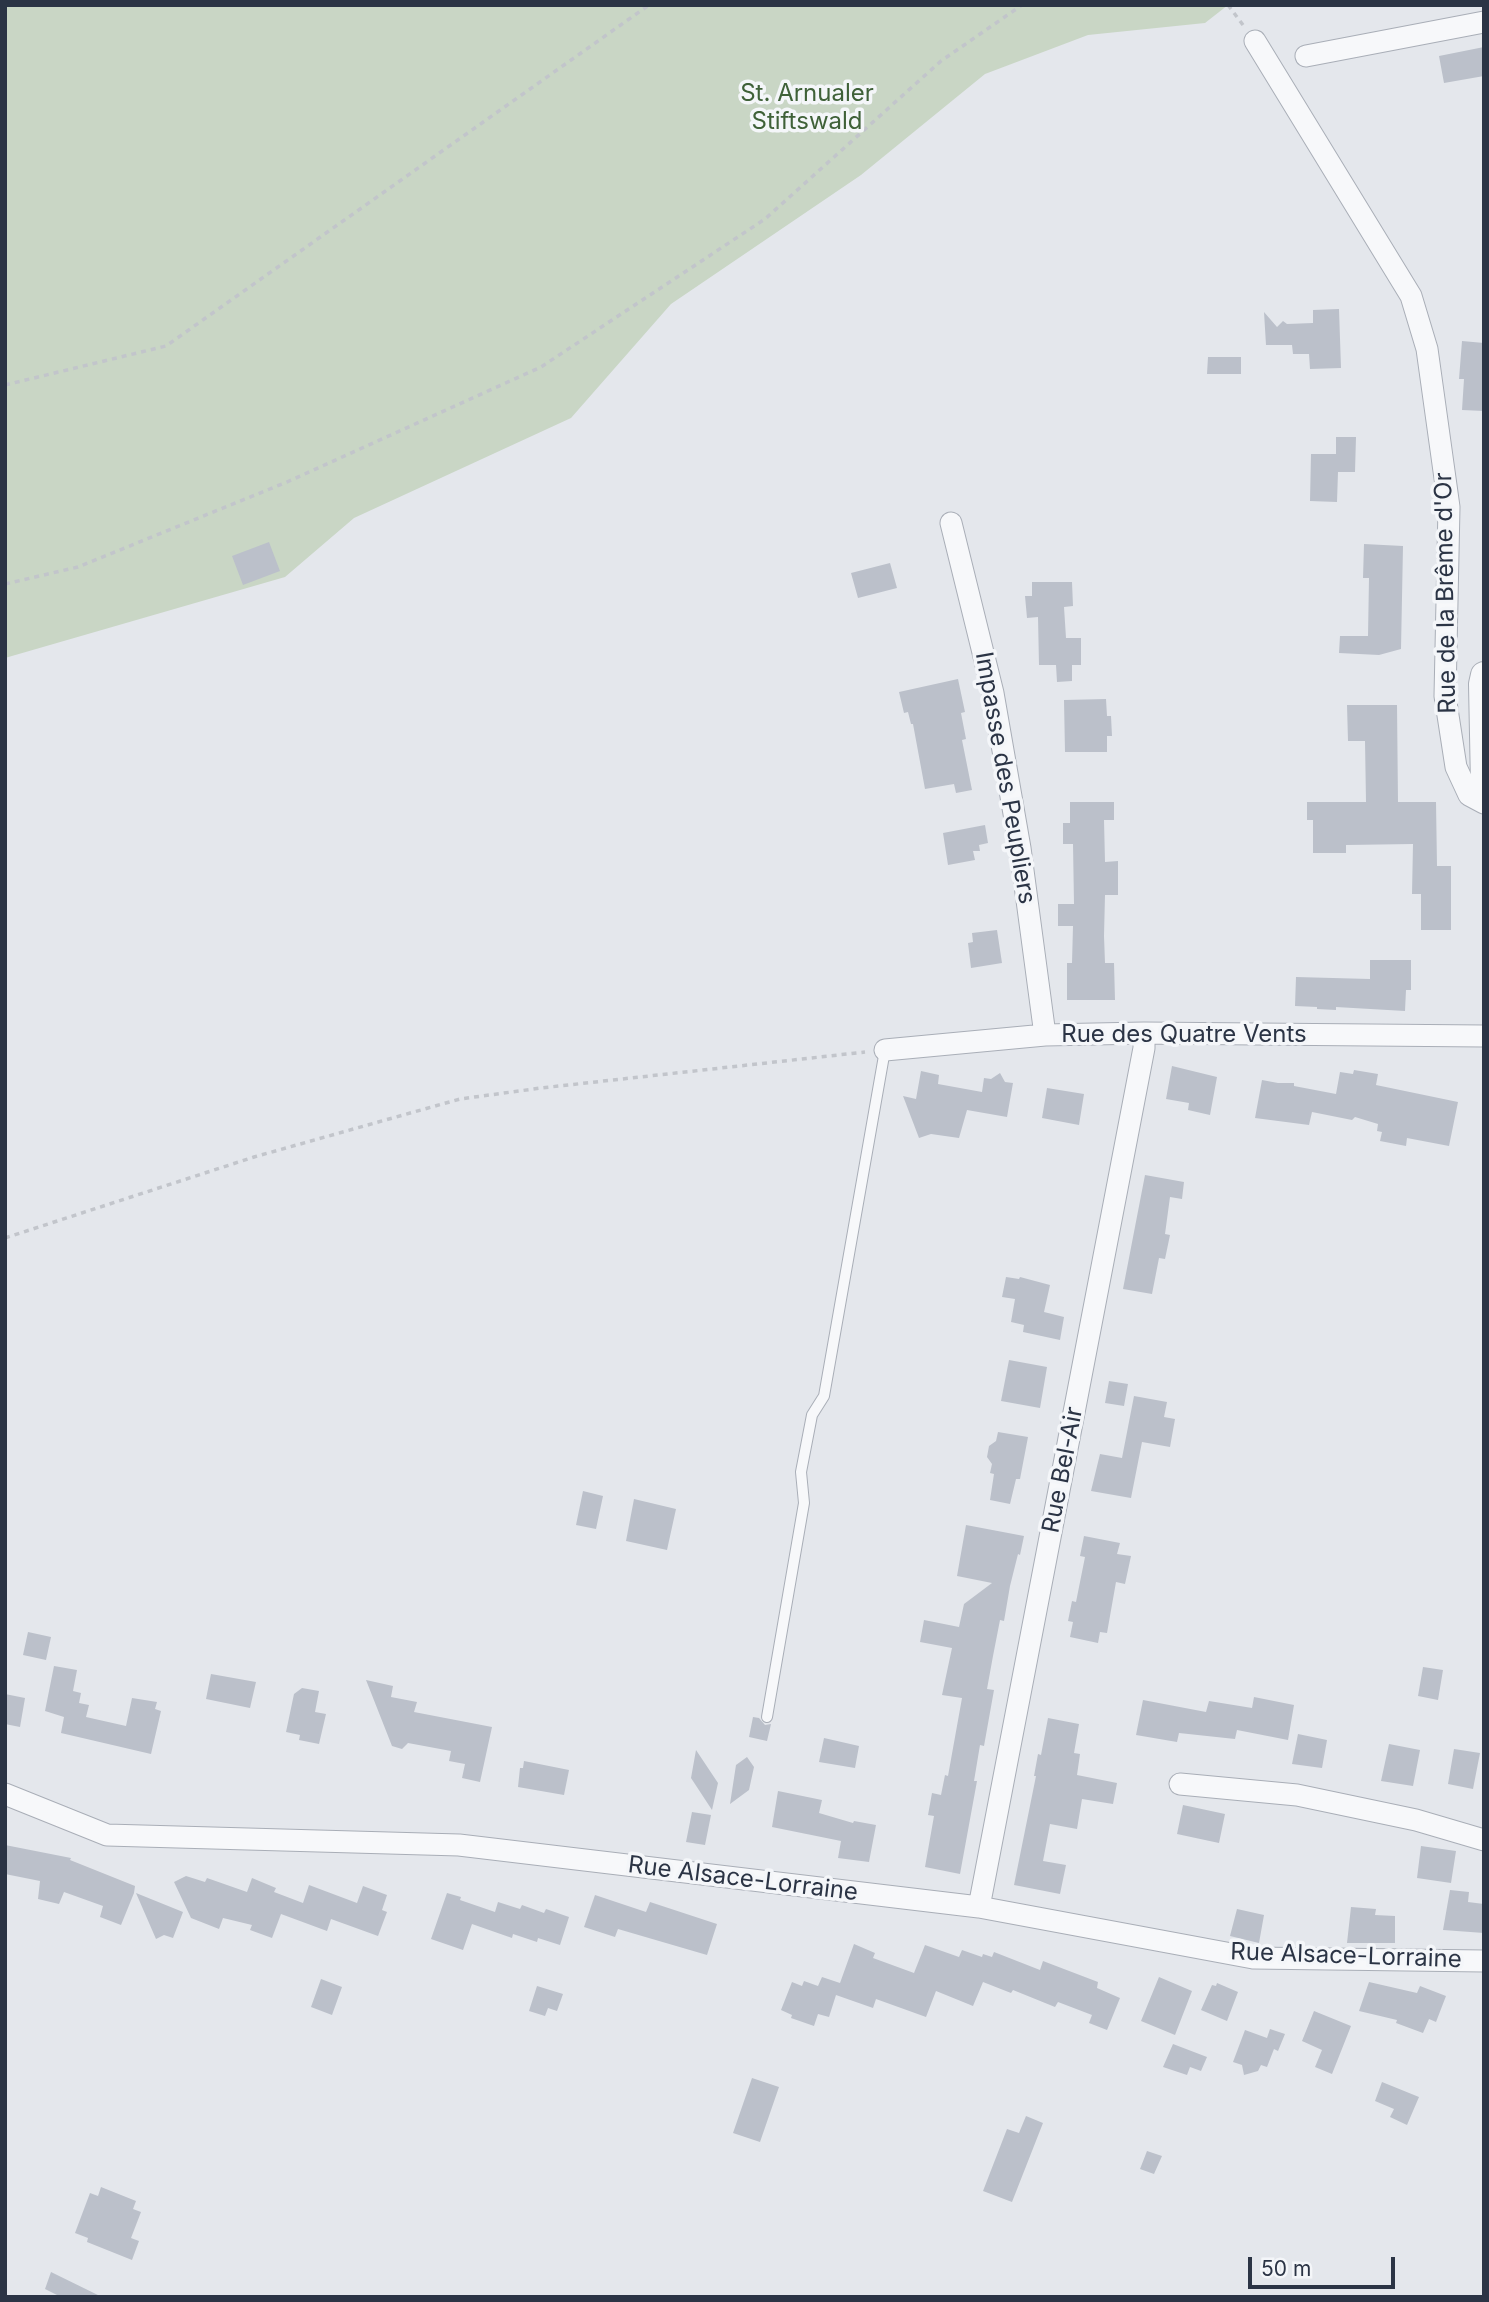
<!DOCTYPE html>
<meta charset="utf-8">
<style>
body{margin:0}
#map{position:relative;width:1489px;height:2302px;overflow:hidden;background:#e4e7ec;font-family:Inter,sans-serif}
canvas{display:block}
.frame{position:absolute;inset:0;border:7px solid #2b3445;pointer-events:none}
.scale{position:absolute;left:1248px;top:2257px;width:147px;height:32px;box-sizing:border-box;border:4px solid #2b3445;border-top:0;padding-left:9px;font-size:21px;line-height:24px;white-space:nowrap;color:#2b3445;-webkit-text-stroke:5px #f4f6f9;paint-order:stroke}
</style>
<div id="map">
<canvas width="1489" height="2302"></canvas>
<div class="frame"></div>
<div class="scale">50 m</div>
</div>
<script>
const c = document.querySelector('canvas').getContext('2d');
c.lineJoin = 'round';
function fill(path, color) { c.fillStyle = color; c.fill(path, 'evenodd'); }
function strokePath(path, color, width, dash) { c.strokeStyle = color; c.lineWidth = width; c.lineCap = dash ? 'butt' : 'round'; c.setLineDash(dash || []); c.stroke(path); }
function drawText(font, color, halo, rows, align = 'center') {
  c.font = font + ' Inter,sans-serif'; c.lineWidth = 7; c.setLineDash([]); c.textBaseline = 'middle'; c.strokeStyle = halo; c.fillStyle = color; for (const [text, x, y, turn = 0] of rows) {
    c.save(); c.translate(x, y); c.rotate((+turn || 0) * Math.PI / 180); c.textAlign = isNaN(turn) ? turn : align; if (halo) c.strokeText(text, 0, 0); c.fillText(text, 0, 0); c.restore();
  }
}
fill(new Path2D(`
 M 5,5 L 1228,5 L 1205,23 L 1088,35 L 985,74 L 861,175 L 671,304 L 571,418 L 354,518 L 285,577 L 5,658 Z`), '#c9d6c5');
fill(new Path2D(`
 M 1484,47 L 1484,76 L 1444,83 L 1439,56 Z
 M 1339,309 L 1341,368 L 1310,369 L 1309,354 L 1293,354 L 1292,345 L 1266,345 L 1264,312 L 1277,327 L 1283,321 L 1287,324 L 1313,323 L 1313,310 Z
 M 1462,341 L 1484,343 L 1484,411 L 1462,410 L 1464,379 L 1459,379 Z
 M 1208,357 L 1241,357 L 1241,374 L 1207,374 Z
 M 1336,437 L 1356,437 L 1355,472 L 1338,472 L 1337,502 L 1310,501 L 1311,454 L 1336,454 Z
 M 269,542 L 280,571 L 243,585 L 232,556 Z
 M 1364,544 L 1403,546 L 1401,649 L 1379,655 L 1339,653 L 1340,636 L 1368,636 L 1369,578 L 1363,578 Z
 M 890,563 L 897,588 L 858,598 L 851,573 Z
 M 1032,582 L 1072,582 L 1073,606 L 1064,607 L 1066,638 L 1081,638 L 1081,665 L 1072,665 L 1072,681 L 1057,682 L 1056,665 L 1039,665 L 1038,617 L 1027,618 L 1025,596 L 1032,596 Z
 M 958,679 L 965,712 L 961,713 L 966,739 L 962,740 L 972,790 L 956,793 L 954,784 L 925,789 L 913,724 L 911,724 L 908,712 L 904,713 L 899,692 Z
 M 1106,699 L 1107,716 L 1111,716 L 1112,736 L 1107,736 L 1107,752 L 1065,752 L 1064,700 Z
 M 1347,705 L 1397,705 L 1398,802 L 1436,802 L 1437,866 L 1451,866 L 1451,930 L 1421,930 L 1421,894 L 1412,894 L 1413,844 L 1346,845 L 1346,853 L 1313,853 L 1313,820 L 1307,820 L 1307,802 L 1366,802 L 1365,741 L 1348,741 Z
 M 1070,802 L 1114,802 L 1114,820 L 1104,820 L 1105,862 L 1118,861 L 1118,895 L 1105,895 L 1104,936 L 1105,963 L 1114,963 L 1115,1000 L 1067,1000 L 1067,963 L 1072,963 L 1073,926 L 1058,926 L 1058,904 L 1074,904 L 1073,844 L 1063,844 L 1063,823 L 1070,823 Z
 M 985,825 L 988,843 L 979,845 L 980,851 L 973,851 L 975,860 L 948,865 L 943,833 Z
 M 997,930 L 1002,963 L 971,968 L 968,943 L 973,942 L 972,933 Z
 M 1370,960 L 1411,960 L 1411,990 L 1406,990 L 1405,1011 L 1336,1007 L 1336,1010 L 1317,1009 L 1317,1007 L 1295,1006 L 1296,977 L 1370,979 Z
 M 1172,1066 L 1217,1077 L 1210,1115 L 1188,1110 L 1189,1103 L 1166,1099 Z
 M 1354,1070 L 1378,1074 L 1376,1085 L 1458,1102 L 1449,1146 L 1407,1138 L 1406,1146 L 1380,1141 L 1382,1132 L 1377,1131 L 1378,1124 L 1355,1117 L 1352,1120 L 1312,1112 L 1309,1125 L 1255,1118 L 1262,1080 L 1278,1083 L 1294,1083 L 1294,1086 L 1336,1094 L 1340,1072 L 1353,1074 Z
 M 921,1071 L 939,1075 L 938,1084 L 982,1092 L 984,1078 L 991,1079 L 1000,1073 L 1005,1082 L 1013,1083 L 1007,1117 L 967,1110 L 959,1138 L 931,1134 L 919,1138 L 903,1096 L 916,1099 Z
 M 1047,1088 L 1084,1094 L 1079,1125 L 1042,1118 Z
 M 1145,1175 L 1184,1182 L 1182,1199 L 1170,1197 L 1165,1234 L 1170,1235 L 1165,1259 L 1159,1258 L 1152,1294 L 1123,1289 Z
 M 1006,1277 L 1019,1279 L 1020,1277 L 1050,1285 L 1044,1312 L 1064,1317 L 1060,1340 L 1023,1332 L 1024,1325 L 1011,1322 L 1015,1299 L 1002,1297 Z
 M 1009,1360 L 1047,1367 L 1040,1408 L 1001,1401 Z
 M 1109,1381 L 1128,1384 L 1124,1406 L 1105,1403 Z
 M 1134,1396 L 1167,1402 L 1164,1417 L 1175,1419 L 1170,1447 L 1142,1442 L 1131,1498 L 1091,1491 L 1100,1454 L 1122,1458 Z
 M 998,1432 L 1028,1437 L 1020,1479 L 1016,1479 L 1010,1504 L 990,1500 L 994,1474 L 990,1473 L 992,1464 L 987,1457 L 989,1446 L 996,1441 Z
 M 583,1491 L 603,1496 L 596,1529 L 576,1525 Z
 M 634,1499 L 676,1509 L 667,1550 L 626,1541 Z
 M 966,1525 L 1024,1536 L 1020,1555 L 1018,1554 L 1010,1586 L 1004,1621 L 1000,1620 L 993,1656 L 987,1689 L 994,1690 L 984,1746 L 980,1745 L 974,1781 L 977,1781 L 960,1874 L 925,1867 L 934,1816 L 928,1815 L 932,1793 L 941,1795 L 945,1775 L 948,1776 L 962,1698 L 942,1695 L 952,1648 L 920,1642 L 924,1620 L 959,1627 L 964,1604 L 992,1583 L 957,1576 Z
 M 1084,1536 L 1120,1543 L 1117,1554 L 1131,1556 L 1125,1584 L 1116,1582 L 1107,1633 L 1100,1632 L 1098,1643 L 1070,1637 L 1073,1622 L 1068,1621 L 1072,1601 L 1076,1602 L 1085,1557 L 1080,1556 Z
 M 28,1632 L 51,1637 L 46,1660 L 23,1655 Z
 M 54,1666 L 77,1670 L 73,1691 L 81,1693 L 79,1703 L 89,1705 L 86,1717 L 126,1726 L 132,1698 L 157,1702 L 155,1709 L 161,1711 L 151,1754 L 61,1733 L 64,1717 L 45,1711 Z
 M 1423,1667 L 1443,1670 L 1438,1700 L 1418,1696 Z
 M 211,1674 L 256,1682 L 250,1708 L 206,1699 Z
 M 366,1680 L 393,1686 L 391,1697 L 417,1702 L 414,1712 L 492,1727 L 480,1782 L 462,1778 L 465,1764 L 449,1761 L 451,1751 L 408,1743 L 402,1749 L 392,1746 Z
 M 302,1688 L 319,1691 L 315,1712 L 326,1714 L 319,1744 L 299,1740 L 300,1735 L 286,1732 L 294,1694 Z
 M 5,1694 L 25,1698 L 20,1727 L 5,1724 Z
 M 1254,1697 L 1294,1705 L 1288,1740 L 1237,1730 L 1235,1739 L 1179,1733 L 1177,1742 L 1136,1735 L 1143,1700 L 1206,1712 L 1209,1701 L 1252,1708 Z
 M 753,1717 L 759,1718 L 765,1725 L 771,1724 L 767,1741 L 749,1737 Z
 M 1048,1718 L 1079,1724 L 1074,1753 L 1080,1754 L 1077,1775 L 1117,1783 L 1113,1804 L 1082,1799 L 1077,1829 L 1050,1824 L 1043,1861 L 1066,1865 L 1060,1894 L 1014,1885 L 1036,1776 L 1034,1776 L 1038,1754 L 1041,1755 Z
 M 1298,1734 L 1327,1740 L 1322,1768 L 1292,1764 Z
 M 824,1738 L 859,1746 L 855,1768 L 819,1762 Z
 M 1389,1744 L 1420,1750 L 1413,1786 L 1381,1781 Z
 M 1454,1749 L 1480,1753 L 1473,1789 L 1448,1784 Z
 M 696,1750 L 718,1783 L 712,1810 L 691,1778 Z
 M 747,1757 L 754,1767 L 749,1790 L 730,1804 L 736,1765 Z
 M 524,1761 L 569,1770 L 564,1795 L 518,1787 L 520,1768 L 523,1768 Z
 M 778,1791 L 822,1800 L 819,1813 L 853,1823 L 854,1821 L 876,1825 L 869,1862 L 838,1858 L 841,1841 L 772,1827 Z
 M 1183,1805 L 1225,1814 L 1219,1843 L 1177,1834 Z
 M 692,1812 L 711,1815 L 705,1845 L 686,1842 Z
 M 5,1845 L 71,1858 L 70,1860 L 135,1886 L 134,1893 L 121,1925 L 100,1917 L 103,1906 L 64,1892 L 59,1904 L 38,1899 L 40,1881 L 5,1874 Z
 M 1421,1846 L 1456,1851 L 1451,1883 L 1417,1878 Z
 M 186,1876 L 205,1882 L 207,1878 L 247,1892 L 252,1878 L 276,1888 L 274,1892 L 303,1903 L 309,1885 L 357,1903 L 363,1886 L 387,1895 L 382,1910 L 387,1912 L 378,1936 L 331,1919 L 327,1931 L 281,1914 L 272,1938 L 250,1930 L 252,1925 L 223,1918 L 219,1929 L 191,1918 L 174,1882 Z
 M 1450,1890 L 1469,1892 L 1468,1902 L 1484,1904 L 1484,1933 L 1443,1930 Z
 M 136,1893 L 183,1912 L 173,1938 L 164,1935 L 156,1939 Z
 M 447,1893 L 461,1897 L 460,1900 L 495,1912 L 498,1902 L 520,1909 L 522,1905 L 544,1913 L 546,1909 L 569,1917 L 560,1945 L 538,1938 L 537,1942 L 513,1934 L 512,1938 L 472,1924 L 463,1950 L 431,1939 Z
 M 595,1895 L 646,1912 L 650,1902 L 717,1924 L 707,1955 L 618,1929 L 615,1937 L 584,1927 Z
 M 1351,1907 L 1376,1909 L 1375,1915 L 1395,1916 L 1395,1943 L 1347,1943 Z
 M 1237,1909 L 1264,1915 L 1259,1943 L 1230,1936 Z
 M 854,1944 L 875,1953 L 873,1958 L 914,1973 L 925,1945 L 959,1957 L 962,1950 L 982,1957 L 983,1954 L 992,1957 L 994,1952 L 1040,1970 L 1043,1961 L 1098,1982 L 1097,1988 L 1120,1998 L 1107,2030 L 1089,2023 L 1092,2015 L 1058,2002 L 1055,2007 L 1013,1990 L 1011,1993 L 983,1982 L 973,2006 L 936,1991 L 926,2017 L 876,1999 L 873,2008 L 836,1995 L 829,2017 L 818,2014 L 814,2026 L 791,2018 L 792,2015 L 781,2010 L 792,1982 L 802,1986 L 804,1981 L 818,1986 L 822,1977 L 840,1983 Z
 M 1159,1977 L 1192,1991 L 1175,2035 L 1141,2021 Z
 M 321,1979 L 342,1987 L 332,2015 L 311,2007 Z
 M 1369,1982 L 1417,1993 L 1420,1986 L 1446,1996 L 1436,2022 L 1429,2019 L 1423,2033 L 1396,2023 L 1397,2020 L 1359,2011 Z
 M 1217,1983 L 1238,1992 L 1227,2021 L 1201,2010 L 1212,1985 L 1216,1986 Z
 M 537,1986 L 563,1994 L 557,2011 L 548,2008 L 545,2016 L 529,2011 Z
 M 1314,2011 L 1351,2026 L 1332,2074 L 1315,2067 L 1322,2050 L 1302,2041 Z
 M 1270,2029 L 1285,2034 L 1278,2051 L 1274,2049 L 1267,2067 L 1261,2065 L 1258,2071 L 1244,2075 L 1242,2065 L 1233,2062 L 1245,2030 L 1267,2038 Z
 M 1173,2044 L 1207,2057 L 1201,2071 L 1190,2067 L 1187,2075 L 1163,2067 Z
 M 752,2078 L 779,2087 L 760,2142 L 733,2133 Z
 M 1382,2082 L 1419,2097 L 1407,2125 L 1390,2117 L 1394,2109 L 1375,2101 Z
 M 1026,2116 L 1043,2123 L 1012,2202 L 983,2191 L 1007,2129 L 1019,2133 Z
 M 1147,2151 L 1162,2156 L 1154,2174 L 1140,2169 Z
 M 101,2187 L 136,2201 L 133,2209 L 141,2212 L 131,2238 L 139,2241 L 132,2260 L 87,2242 L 88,2238 L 75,2233 L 90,2193 L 98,2196 Z
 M 51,2272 L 102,2297 L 61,2297 L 45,2289 Z`), '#bbc0ca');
const service = new Path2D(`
 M 767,1717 L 804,1503 L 801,1472 L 812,1415 L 824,1396 L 885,1050`);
const minor = new Path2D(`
 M 1255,41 L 1411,296 L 1427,349 L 1449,507 L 1445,696 L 1456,767 L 1469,795 L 1484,803
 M 1306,56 L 1484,22
 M 951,523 L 993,693 L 1020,848 L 1045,1035
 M 885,1050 L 1045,1035 L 1144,1033 L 1484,1036
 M 1180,1784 L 1297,1795 L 1416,1820 L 1484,1840
 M 5,1794 L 107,1835 L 459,1845 L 979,1907 L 1253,1958 L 1484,1961
 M 979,1907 L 1144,1048 L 1144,1033`);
const tertiary = new Path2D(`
 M 1484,675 L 1482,684 L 1484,785`);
strokePath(service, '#a9aeb7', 12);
strokePath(minor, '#a9aeb7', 23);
strokePath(tertiary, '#a9aeb7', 28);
strokePath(new Path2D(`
 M 1228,5 L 1243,25
 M 5,385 L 166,346 L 649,5
 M 5,584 L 78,567 L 287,482 L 541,367 L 765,219 L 941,61 L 1022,5
 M 5,1238 L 254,1157 L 460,1099 L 541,1088 L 865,1052`), '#c2c5cb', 3.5, [5, 5]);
strokePath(service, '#f7f8fa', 10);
strokePath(minor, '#f7f8fa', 21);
strokePath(tertiary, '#f7f8fa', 26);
drawText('24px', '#3f6138', '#f4f6f9', [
 ["St. Arnualer",807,94],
 ["Stiftswald",807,122]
]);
drawText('24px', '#2b3445', '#f4f6f9', [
 ["Rue de la Brême d'Or",1446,593,-91],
 ["Impasse des Peupliers",1005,778,80],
 ["Rue des Quatre Vents",1184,1035],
 ["Rue Bel-Air",1063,1470,-79],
 ["Rue Alsace-Lorraine",743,1879,7],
 ["Rue Alsace-Lorraine",1346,1956,2]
]);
</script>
